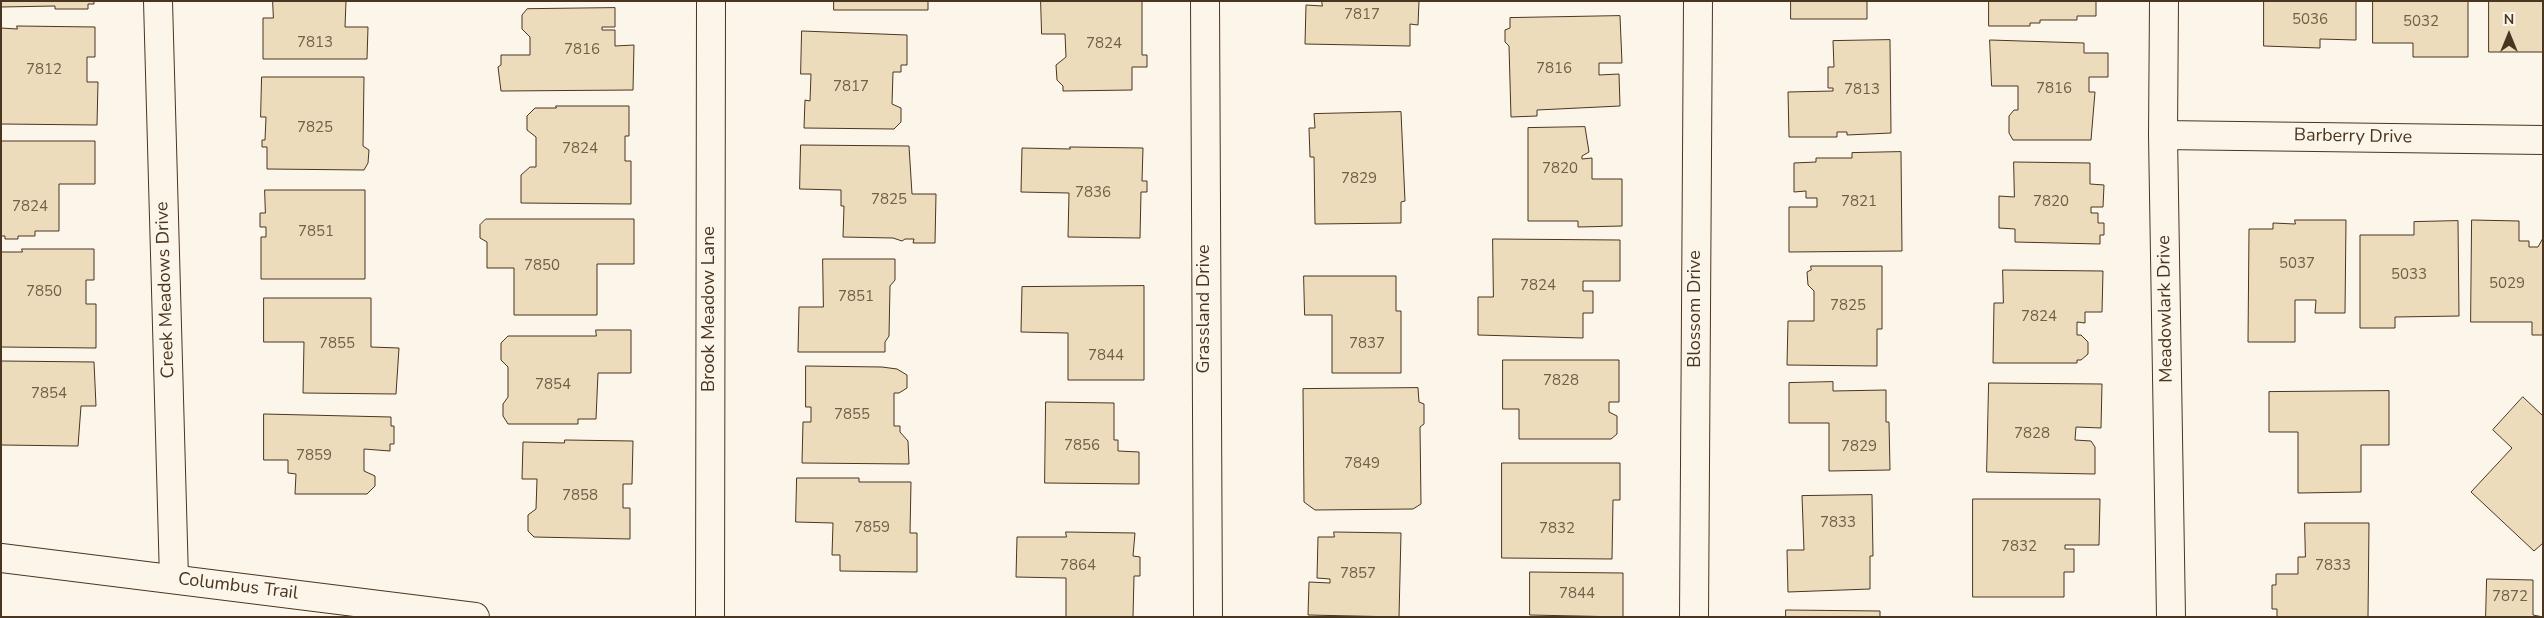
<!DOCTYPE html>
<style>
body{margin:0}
#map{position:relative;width:2544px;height:618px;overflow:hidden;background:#fbf6e9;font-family:"Nunito Sans",sans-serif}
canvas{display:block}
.frame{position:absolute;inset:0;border:2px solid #4a3520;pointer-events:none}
.north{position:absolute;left:2484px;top:10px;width:50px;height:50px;-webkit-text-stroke:4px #fbf6e9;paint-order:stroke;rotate:0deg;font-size:14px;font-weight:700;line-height:20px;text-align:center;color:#4a3520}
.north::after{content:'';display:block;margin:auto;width:18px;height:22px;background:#4a3520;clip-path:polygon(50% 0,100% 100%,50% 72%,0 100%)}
</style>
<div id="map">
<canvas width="2544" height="618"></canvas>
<div class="frame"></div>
<div class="north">N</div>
</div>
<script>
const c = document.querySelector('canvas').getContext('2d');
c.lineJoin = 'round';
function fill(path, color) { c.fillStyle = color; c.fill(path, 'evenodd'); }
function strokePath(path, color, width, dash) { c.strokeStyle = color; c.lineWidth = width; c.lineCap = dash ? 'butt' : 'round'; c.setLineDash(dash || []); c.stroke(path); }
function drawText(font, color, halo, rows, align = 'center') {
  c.font = font + ' "Nunito Sans",sans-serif'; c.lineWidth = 4; c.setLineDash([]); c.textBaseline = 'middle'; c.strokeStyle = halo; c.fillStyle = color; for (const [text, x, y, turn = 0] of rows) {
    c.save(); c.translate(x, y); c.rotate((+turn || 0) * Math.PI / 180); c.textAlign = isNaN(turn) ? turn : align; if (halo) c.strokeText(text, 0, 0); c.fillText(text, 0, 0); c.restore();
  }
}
const building = new Path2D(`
 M 1,1 L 94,1 L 94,4 L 88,4 L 88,9 L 55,9 L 55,6 L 1,7 Z
 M 273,1 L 346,1 L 345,27 L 368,27 L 367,59 L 263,59 L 263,18 L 273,18 Z
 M 834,1 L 928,1 L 928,10 L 834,10 Z
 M 1041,1 L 1142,1 L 1142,55 L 1147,55 L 1147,67 L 1132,67 L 1132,90 L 1063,91 L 1063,86 L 1057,80 L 1056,65 L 1066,57 L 1065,34 L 1042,34 Z
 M 1322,1 L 1419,1 L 1418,25 L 1410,24 L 1410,46 L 1305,44 L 1306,5 L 1322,6 Z
 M 1791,1 L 1867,1 L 1867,19 L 1791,19 Z
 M 1989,1 L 2096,1 L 2096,16 L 2077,16 L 2077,20 L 2040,20 L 2040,23 L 2030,23 L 2030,26 L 1989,26 Z
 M 2264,1 L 2356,1 L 2356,40 L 2320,39 L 2320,48 L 2264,46 Z
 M 2373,1 L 2468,1 L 2468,57 L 2413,57 L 2413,43 L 2373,43 Z
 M 2489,1 L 2543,1 L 2543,52 L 2489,52 Z
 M 615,8 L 615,27 L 602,27 L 602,30 L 615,30 L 615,46 L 634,45 L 633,90 L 501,91 L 498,67 L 501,65 L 501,55 L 530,55 L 530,37 L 522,29 L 522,15 L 527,9 Z
 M 1620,16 L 1622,63 L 1599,63 L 1599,75 L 1619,74 L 1620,106 L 1537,110 L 1537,116 L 1511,117 L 1509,46 L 1505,42 L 1505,30 L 1510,28 L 1510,18 Z
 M 17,26 L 95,27 L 95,57 L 87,57 L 87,82 L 98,82 L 97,125 L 1,124 L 1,28 L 17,29 Z
 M 802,31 L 907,35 L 907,65 L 901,65 L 901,72 L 893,72 L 892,104 L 901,108 L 901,122 L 894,129 L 804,128 L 805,100 L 810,101 L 811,74 L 801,74 Z
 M 1890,40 L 1891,133 L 1847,135 L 1847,132 L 1837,132 L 1837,137 L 1789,137 L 1788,92 L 1833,91 L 1833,88 L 1828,88 L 1828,67 L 1834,67 L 1833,41 Z
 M 1990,40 L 2084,43 L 2084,53 L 2108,53 L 2108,77 L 2089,77 L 2089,92 L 2095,92 L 2091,140 L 2013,140 L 2009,133 L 2009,116 L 2014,110 L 2018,110 L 2018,86 L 1992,86 Z
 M 262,77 L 364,77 L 363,146 L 369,150 L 368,163 L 364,170 L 267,169 L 267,147 L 262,147 L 262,140 L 265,140 L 266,117 L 261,117 Z
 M 556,106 L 629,106 L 629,136 L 625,136 L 625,161 L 631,161 L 631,204 L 521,203 L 521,175 L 530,167 L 536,167 L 536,137 L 527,130 L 527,116 L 535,108 L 556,108 Z
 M 1401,112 L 1405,201 L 1401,202 L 1401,223 L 1315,224 L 1314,157 L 1310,157 L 1309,128 L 1315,128 L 1314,114 Z
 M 1585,127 L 1589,152 L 1582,156 L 1582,159 L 1592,158 L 1592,179 L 1622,179 L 1622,226 L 1578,227 L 1578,221 L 1528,221 L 1528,128 Z
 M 1,141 L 95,141 L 95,184 L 59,184 L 59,231 L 35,231 L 35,236 L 18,236 L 18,239 L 5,239 L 5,236 L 1,236 Z
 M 801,145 L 909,146 L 912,194 L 936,194 L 935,243 L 913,243 L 914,239 L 905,239 L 902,241 L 893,238 L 843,237 L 844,206 L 841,206 L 841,190 L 800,189 Z
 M 1070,147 L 1143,148 L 1142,181 L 1147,181 L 1147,192 L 1141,192 L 1140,238 L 1068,237 L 1069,193 L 1021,192 L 1022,148 L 1070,149 Z
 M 1901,152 L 1902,251 L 1789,252 L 1789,207 L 1817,207 L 1817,198 L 1806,198 L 1806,191 L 1794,192 L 1794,163 L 1816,162 L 1816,158 L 1852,158 L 1852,153 Z
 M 2014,162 L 2090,163 L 2090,184 L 2104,185 L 2103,207 L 2091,207 L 2091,213 L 2098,213 L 2098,223 L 2104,223 L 2104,235 L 2100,235 L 2100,244 L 2015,242 L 2015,229 L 1999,228 L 1999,196 L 2014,197 Z
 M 265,190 L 365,190 L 365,279 L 261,279 L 261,237 L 266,237 L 266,227 L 260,227 L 260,213 L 265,213 Z
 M 486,219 L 634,219 L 634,264 L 597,264 L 597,315 L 514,315 L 514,268 L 487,268 L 487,242 L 480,238 L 480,225 Z
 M 2295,220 L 2346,220 L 2345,313 L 2315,313 L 2316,300 L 2295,300 L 2295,342 L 2248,342 L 2249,229 L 2273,229 L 2273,223 L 2295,224 Z
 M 2472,220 L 2519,221 L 2519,241 L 2529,241 L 2529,247 L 2538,247 L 2543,238 L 2543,335 L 2532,335 L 2532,322 L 2471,322 Z
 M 2458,221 L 2459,316 L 2395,317 L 2395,328 L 2360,328 L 2360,235 L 2414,235 L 2414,222 Z
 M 1493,239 L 1620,240 L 1620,281 L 1583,281 L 1583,291 L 1593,291 L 1593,313 L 1583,313 L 1583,338 L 1478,335 L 1478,297 L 1493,297 Z
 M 22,249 L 94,249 L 94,280 L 86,280 L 86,304 L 96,304 L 96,348 L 1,347 L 1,252 L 22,252 Z
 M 823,259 L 895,259 L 895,280 L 890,286 L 889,336 L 885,342 L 885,352 L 798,352 L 799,307 L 823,307 Z
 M 1811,266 L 1882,266 L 1882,329 L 1877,329 L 1877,366 L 1787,365 L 1788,321 L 1814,321 L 1814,291 L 1808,285 L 1807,272 L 1811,270 Z
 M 2003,270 L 2103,271 L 2102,312 L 2085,312 L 2085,323 L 2077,322 L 2077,335 L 2081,335 L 2088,342 L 2088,354 L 2081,360 L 2077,360 L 2077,363 L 1993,363 L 1994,303 L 2003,303 Z
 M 1304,276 L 1396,276 L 1396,311 L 1401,311 L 1401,373 L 1332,373 L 1332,315 L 1305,315 Z
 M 1144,286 L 1144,380 L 1068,380 L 1068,333 L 1021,332 L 1022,287 Z
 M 264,298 L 371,298 L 371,347 L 399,348 L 396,394 L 303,393 L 304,342 L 264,342 Z
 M 596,330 L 631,330 L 631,373 L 598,373 L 596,419 L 578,419 L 578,424 L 508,424 L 503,416 L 503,404 L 508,397 L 508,367 L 501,360 L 501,343 L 508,336 L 596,336 Z
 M 1503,360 L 1619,360 L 1619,402 L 1609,402 L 1609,412 L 1617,416 L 1617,434 L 1611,439 L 1519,439 L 1519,409 L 1503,409 Z
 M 1,361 L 94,362 L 96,406 L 81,406 L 78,446 L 1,445 Z
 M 806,366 L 882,367 L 897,369 L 907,375 L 907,388 L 899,393 L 894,393 L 894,426 L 900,426 L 900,432 L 908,441 L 909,464 L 802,463 L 803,422 L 811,422 L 811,407 L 806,407 Z
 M 1833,382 L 1833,391 L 1886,390 L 1886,422 L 1889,422 L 1890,470 L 1829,471 L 1829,423 L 1789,423 L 1789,383 Z
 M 1989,383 L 2102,384 L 2101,428 L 2076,427 L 2075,440 L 2091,441 L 2095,447 L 2095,474 L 1987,472 Z
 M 1418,388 L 1419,402 L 1424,404 L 1424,424 L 1420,427 L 1421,504 L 1413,509 L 1315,510 L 1304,502 L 1303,389 Z
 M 2389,391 L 2389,445 L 2361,445 L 2361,492 L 2298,493 L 2298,432 L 2269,432 L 2269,392 Z
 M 2523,397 L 2543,416 L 2543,543 L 2534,551 L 2471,492 L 2512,448 L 2493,430 Z
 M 1046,402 L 1114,403 L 1114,440 L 1118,440 L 1118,451 L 1139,452 L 1139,484 L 1045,483 Z
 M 264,414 L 391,417 L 391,426 L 394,426 L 394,444 L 390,444 L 390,451 L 364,449 L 364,471 L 375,476 L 375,486 L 367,494 L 295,494 L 296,474 L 288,473 L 288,460 L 264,460 Z
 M 565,440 L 633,441 L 632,484 L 623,484 L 623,508 L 630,508 L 630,539 L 534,537 L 528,531 L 528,515 L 536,509 L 537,479 L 522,479 L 523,442 L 564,443 Z
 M 1502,463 L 1620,463 L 1620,500 L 1613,500 L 1612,559 L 1502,558 Z
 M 797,478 L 859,478 L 859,482 L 911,482 L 910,533 L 917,533 L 917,572 L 840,571 L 840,555 L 832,555 L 833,523 L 796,522 Z
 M 1872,495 L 1873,556 L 1870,556 L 1870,589 L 1788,592 L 1787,550 L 1804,550 L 1802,496 Z
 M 1973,499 L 2100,499 L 2099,545 L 2065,545 L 2065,549 L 2074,549 L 2074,572 L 2064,572 L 2064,597 L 1973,597 Z
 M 2305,523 L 2369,523 L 2368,617 L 2277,617 L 2277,609 L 2272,609 L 2272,585 L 2276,585 L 2276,574 L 2298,574 L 2298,557 L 2305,557 Z
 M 1066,532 L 1135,533 L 1133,556 L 1140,557 L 1140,576 L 1134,576 L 1133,617 L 1066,617 L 1066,578 L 1016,577 L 1017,537 L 1066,537 Z
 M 1334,532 L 1401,533 L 1399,617 L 1308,615 L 1309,582 L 1330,583 L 1330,579 L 1317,578 L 1318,537 L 1334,537 Z
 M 1530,572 L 1623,573 L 1623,617 L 1530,615 Z
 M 2487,579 L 2533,580 L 2533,615 L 2543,617 L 2486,617 Z
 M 1786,610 L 1880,611 L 1880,617 L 1786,617 Z`);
fill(building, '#ecdcbc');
strokePath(building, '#4a3520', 1);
const street = new Path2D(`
 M 158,1 L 174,579
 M 1205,1 L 1208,617
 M 2164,1 L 2163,135 L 2171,617
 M 2163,135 L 2543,140
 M 710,617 L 711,1
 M 1694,617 L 1698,1`);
const secondary = new Path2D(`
 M 1,558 L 475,617`);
strokePath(street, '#4a3520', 30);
strokePath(secondary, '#4a3520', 30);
strokePath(street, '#fbf6e9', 28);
strokePath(secondary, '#fbf6e9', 28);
drawText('15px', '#725f47', null, [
 ["7817",1362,15],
 ["5036",2310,20],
 ["5032",2421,22],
 ["7813",315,43],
 ["7824",1104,44],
 ["7816",582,50],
 ["7816",1554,69],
 ["7812",44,70],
 ["7817",851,87],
 ["7816",2054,89],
 ["7813",1862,90],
 ["7825",315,128],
 ["7824",580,149],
 ["7820",1560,169],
 ["7829",1359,179],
 ["7836",1093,193],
 ["7825",889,200],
 ["7821",1859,202],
 ["7820",2051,202],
 ["7824",30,207],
 ["7851",316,232],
 ["5037",2297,264],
 ["7850",542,266],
 ["5033",2409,275],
 ["5029",2507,284],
 ["7824",1538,286],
 ["7850",44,292],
 ["7851",856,297],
 ["7825",1848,306],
 ["7824",2039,317],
 ["7855",337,344],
 ["7837",1367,344],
 ["7844",1106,356],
 ["7828",1561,381],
 ["7854",553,385],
 ["7854",49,394],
 ["7855",852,415],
 ["7828",2032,434],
 ["7856",1082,446],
 ["7829",1859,447],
 ["7859",314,456],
 ["7849",1362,464],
 ["7858",580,496],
 ["7833",1838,523],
 ["7859",872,528],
 ["7832",1557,529],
 ["7832",2019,547],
 ["7864",1078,566],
 ["7833",2333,566],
 ["7857",1358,574],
 ["7844",1577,594],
 ["7872",2510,597]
]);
drawText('18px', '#4a3520', '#fbf6e9', [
 ["Barberry Drive",2353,137,1],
 ["Creek Meadows Drive",166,290,-92],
 ["Brook Meadow Lane",710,309,-90],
 ["Grassland Drive",1205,309,-90],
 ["Blossom Drive",1696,309,-90],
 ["Meadowlark Drive",2166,309,-91],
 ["Columbus Trail",238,587,7]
]);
</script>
